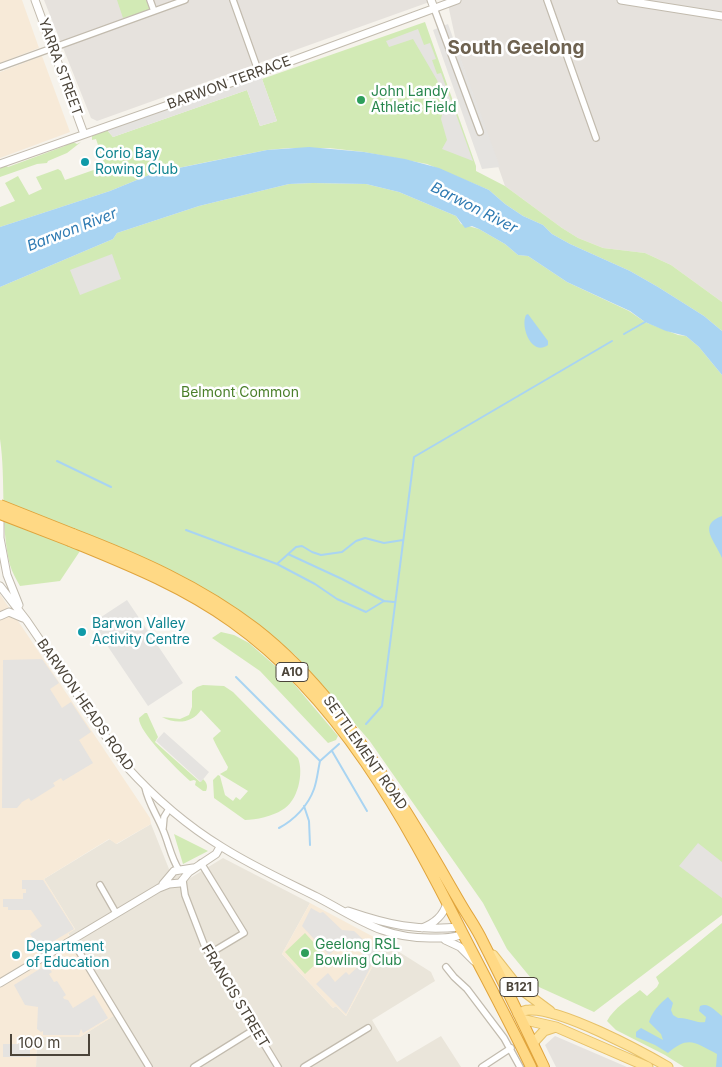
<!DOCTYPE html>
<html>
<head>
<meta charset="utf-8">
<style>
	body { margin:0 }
	#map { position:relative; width:722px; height:1067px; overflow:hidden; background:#f6f3ec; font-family:Inter,sans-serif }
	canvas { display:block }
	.scale { position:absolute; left:10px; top:1034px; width:80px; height:22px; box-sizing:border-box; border:2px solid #4b4439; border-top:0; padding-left:6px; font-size:15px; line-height:18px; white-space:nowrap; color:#4b4439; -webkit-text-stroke:4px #fff; paint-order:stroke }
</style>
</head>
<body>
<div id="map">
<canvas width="722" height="1067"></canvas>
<div class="scale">100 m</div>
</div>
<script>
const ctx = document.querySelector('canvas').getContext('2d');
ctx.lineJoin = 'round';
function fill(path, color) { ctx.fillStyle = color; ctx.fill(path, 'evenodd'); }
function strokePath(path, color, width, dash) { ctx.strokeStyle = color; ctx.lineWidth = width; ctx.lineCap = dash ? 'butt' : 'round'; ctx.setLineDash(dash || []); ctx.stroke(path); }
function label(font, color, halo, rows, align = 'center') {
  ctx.font = font + ' Inter,sans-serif'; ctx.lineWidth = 5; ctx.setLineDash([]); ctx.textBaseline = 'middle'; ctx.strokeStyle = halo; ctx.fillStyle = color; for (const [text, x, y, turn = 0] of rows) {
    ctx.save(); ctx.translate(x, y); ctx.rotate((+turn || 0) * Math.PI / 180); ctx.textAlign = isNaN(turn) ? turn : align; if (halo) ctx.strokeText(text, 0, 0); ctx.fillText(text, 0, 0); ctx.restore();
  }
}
fill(new Path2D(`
	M151,824L169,869L187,880L223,858L310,903L282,954L333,1008L336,1006L346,1016L385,943L431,972L435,981L372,1020L397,1062L441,1036L461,1067H36L37,1037H80L116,1014L68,933L75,929L44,879L110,839L117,844Z`), '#eae5da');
fill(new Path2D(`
	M0,0H22L39,48L0,63Z
	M42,56L70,132L0,158V72Z
	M0,594L150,818L151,824L116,844L109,839L44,879L75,929L68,934L117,1014L80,1037H37L36,1067H0Z
	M310,903L385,943L346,1016L336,1006L333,1008L282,954Z`), '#f7ead8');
fill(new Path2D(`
	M44,0H435L97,121L91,118Z
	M447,0H722V302L671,265L645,253L603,248L578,238L562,228L505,186L459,55Z
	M555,1036L627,1067H556L545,1045Z`), '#e6e2dd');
fill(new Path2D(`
	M117,0H149L151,6L150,10L123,18Z
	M425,22L476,166V171L505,186L562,228L578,238L603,248L645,253L671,265L722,302V331L704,316L658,287L630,271L570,244L552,234L543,225L523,216L505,204L489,190L427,164L364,152L329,148H289L267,150L212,161L154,173L110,191L0,227V207L15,201L5,183L18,176L29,195L42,189L36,177L58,169L61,171L65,180L105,166L96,139L92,140V136L107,130L113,137L247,90L260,126L277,121L262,79Z
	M73,142L77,144L81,142L67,153L48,161L47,163L37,164L0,177V167L5,165L8,167L65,146L66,144Z
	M313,183L366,184L399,192L456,216L461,224L479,229L505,244L518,255L528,256L567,282L629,311L645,322L678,335L686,336L699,347L722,375V915L594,1012L539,987L535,983L507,949L483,903L369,740L295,655L236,608L180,575L90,536L60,581L20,586C16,579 12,572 10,565C0,524 6,480 0,439V287L113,239L117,233L199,206L289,184Z
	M221,632L234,635L249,643L289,678L338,736L336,740L328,743L260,671L212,638Z
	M203,685L224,686L233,692L298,758C304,773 298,802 282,810C273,816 256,820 245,820L214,798L213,780L218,775L220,776L225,795L233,801L236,797L240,800L248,791L220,774L227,770L228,767C226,763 213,740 213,738L221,731L201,710C192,724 175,724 162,717L180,719L189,715L192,707V691L197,687Z
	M145,713H147L158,737L155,742L200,782L203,779C207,783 208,786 206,791H203L195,785L196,781L194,780L190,781C179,771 138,732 139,718Z
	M174,834L208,851L183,864Z
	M722,923V1067H684L665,1055L616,1030L607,1021C614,1008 629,999 640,990L647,996L657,987L659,983L656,977Z
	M305,933L325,955L305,974L285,952Z`), '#d2eab5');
fill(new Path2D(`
	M448,24L500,167L482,169L433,30Z
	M418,29L424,45L430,43L436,59L432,60L437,74L441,73L473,161L442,149L447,140L441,119L445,102L437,80L413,39L389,47L386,41Z
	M261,76L277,121L260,126L247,90L113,137L107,130Z
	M112,254L121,279L80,295L70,270Z
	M127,600L183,683L148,706L92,623Z
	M42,659L59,683L50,689L62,708L71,702L91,732L79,740L93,763L63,781L61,778L53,783L55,786L31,801L29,798L22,802L17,808H2L3,660Z
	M164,732L209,772L201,782L156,741Z
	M698,843L722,862V898L679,866Z
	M22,880H43L74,929L40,949L30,934L42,926L31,910H8V907H3V899H23V893H26V889H22Z
	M311,908L320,913L323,912L342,930L354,931L369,945L379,951L346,1014L316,984L328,973L335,982L346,972L349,975L362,963V952L359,949L357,951L346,939L329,955L302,926Z
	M46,965L52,972L49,974L54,982L57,981L66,995L63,997L64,999L68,1000L73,1008L94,995L108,1018L83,1033L81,1029L79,1035H43V1031L41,1032L37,1029L38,1007L25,1005L14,985Z
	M3,1044H30V1057H3Z`), '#e5e3e0');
fill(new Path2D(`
	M309,147L364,152L405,159L439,168L489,190L505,204L523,216L543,225L552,234L570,244L630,271L658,287L704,316L722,331V375L699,347L686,336L666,331L645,322L630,311L567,282L528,256L518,255L505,244L479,229L472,226L465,228L456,216L399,192L366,184L313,183L289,184L199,206L117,233L113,239L0,287V227L110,191L154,173L267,150Z
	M528,314L548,341V345C532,357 520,327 526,315Z
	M722,516V558C715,541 697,525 722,516Z
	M668,997L673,1003L671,1010L673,1015L678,1018C688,1017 698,1024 705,1022L706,1017L699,1011L700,1006C709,1002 715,1011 722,1016V1067H716L717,1054C695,1043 689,1035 668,1053L655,1045L636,1037V1032L641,1028L663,1040L661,1034L649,1022C652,1012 660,1003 668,997Z`), '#a9d4f2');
strokePath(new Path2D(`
	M624,334L645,322
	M57,461L111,487
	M186,530L277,564L315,584L337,599L366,612L384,601L394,602
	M288,554L342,579L384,601
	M277,564L296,547L302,546L312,552L321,555L342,552L356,541L365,538L384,543L403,540
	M236,677L320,761L339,744
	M366,724L382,706L414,457L612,341
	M332,751L367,811
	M304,806L309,821L310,845
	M279,828C294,820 308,806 314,789C317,781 318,770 320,761`), '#a9d4f2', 2);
const minor = new Path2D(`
	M150,0L154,11
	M233,0L259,73
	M547,0L596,138
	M434,8L480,132
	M0,67L185,0
	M145,787C148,803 157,815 163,830C169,844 171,858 179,870
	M163,828L164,817L169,809
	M201,863L244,933L209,954
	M183,881L185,895L205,947L278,1067
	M100,885L116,913
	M72,940L149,1067
	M446,967L454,977L467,989L504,1038L520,1067
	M194,1067L255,1029
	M304,1067L368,1028
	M482,1067L511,1048`);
const tertiary = new Path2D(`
	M35,0L84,134
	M431,0L434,8
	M621,0L722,16
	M0,164L259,73L457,0
	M0,538L7,575L19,605
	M0,543V511
	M0,586L27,621L126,766C154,797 186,825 222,847C252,866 285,881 317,897C359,919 383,939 433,938C444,938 454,938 463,934
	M0,616L9,612L23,618
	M163,884L174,871L193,868
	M348,911C389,925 416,931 460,927
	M422,928C435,923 443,916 447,903
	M445,940L460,947L474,961
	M0,983L159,888L169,884L180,883L189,872L216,854L220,847`);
const primary = new Path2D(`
	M493,955L519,988L550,1011
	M518,1014C521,1012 525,1010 529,1010C560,1008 639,1050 668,1067
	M521,1019L556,1027L648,1067
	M533,1043L544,1031L556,1027`);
const trunk = new Path2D(`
	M73,534C138,559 200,586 256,629C315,675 358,736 398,799C421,834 441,870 462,906C469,918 477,929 483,942C504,983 524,1025 544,1067
	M70,541C126,564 182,586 232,622C339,698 404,817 462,932C485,977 509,1021 531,1067`);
strokePath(minor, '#c2bbae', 8);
strokePath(tertiary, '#c2bbae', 9);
strokePath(primary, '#e6c16a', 11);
strokePath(trunk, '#e0a43c', 12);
strokePath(minor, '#fff', 5.5);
strokePath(tertiary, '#fff', 7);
strokePath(primary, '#ffe39c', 9);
strokePath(trunk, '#ffd985', 10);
const trunkBridge = new Path2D(`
	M0,505L73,534
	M0,514L70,541`);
strokePath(trunkBridge, '#e0a43c', 12, []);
strokePath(trunkBridge, '#ffd985', 10);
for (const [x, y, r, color] of [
	[361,100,5,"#2e9e5b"],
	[85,162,5,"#0f9aa8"],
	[82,632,5,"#0f9aa8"],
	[305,953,5,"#2e9e5b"],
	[16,955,5,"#0f9aa8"]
]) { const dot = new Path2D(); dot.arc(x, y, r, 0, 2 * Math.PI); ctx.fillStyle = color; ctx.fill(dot); strokePath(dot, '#fff', 2); }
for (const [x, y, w] of [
	[292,672,32],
	[519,987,38]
]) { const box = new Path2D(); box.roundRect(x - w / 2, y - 9.5, w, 19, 4); ctx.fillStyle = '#fff'; ctx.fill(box); strokePath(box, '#4b4439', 1); }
label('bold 12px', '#4b4439', null, [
	["A10",292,672],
	["B121",519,987]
]);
label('14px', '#4b4439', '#fff', [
	["YARRA STREET",60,67,70],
	["BARWON TERRACE",229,83,-20],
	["BARWON HEADS ROAD",85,705,55],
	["SETTLEMENT ROAD",365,753,55],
	["FRANCIS STREET",235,996,59]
]);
label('14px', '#27864d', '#fff', [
	["John Landy",371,92],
	["Athletic Field",371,108],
	["Geelong RSL",315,945],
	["Bowling Club",315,961]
], 'left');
label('14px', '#0d838f', '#fff', [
	["Corio Bay",95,154],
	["Rowing Club",95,170],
	["Barwon Valley",92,624],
	["Activity Centre",92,640],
	["Department",26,947],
	["of Education",26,963]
], 'left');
label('14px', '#4a7f2a', '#fff', [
	["Belmont Common",240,393]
]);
label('italic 15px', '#2e7ab2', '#fff', [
	["Barwon River",474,208,27],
	["Barwon River",72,230,-21]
]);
label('bold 19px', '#6e6250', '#fff', [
	["South Geelong",516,48]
]);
</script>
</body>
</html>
